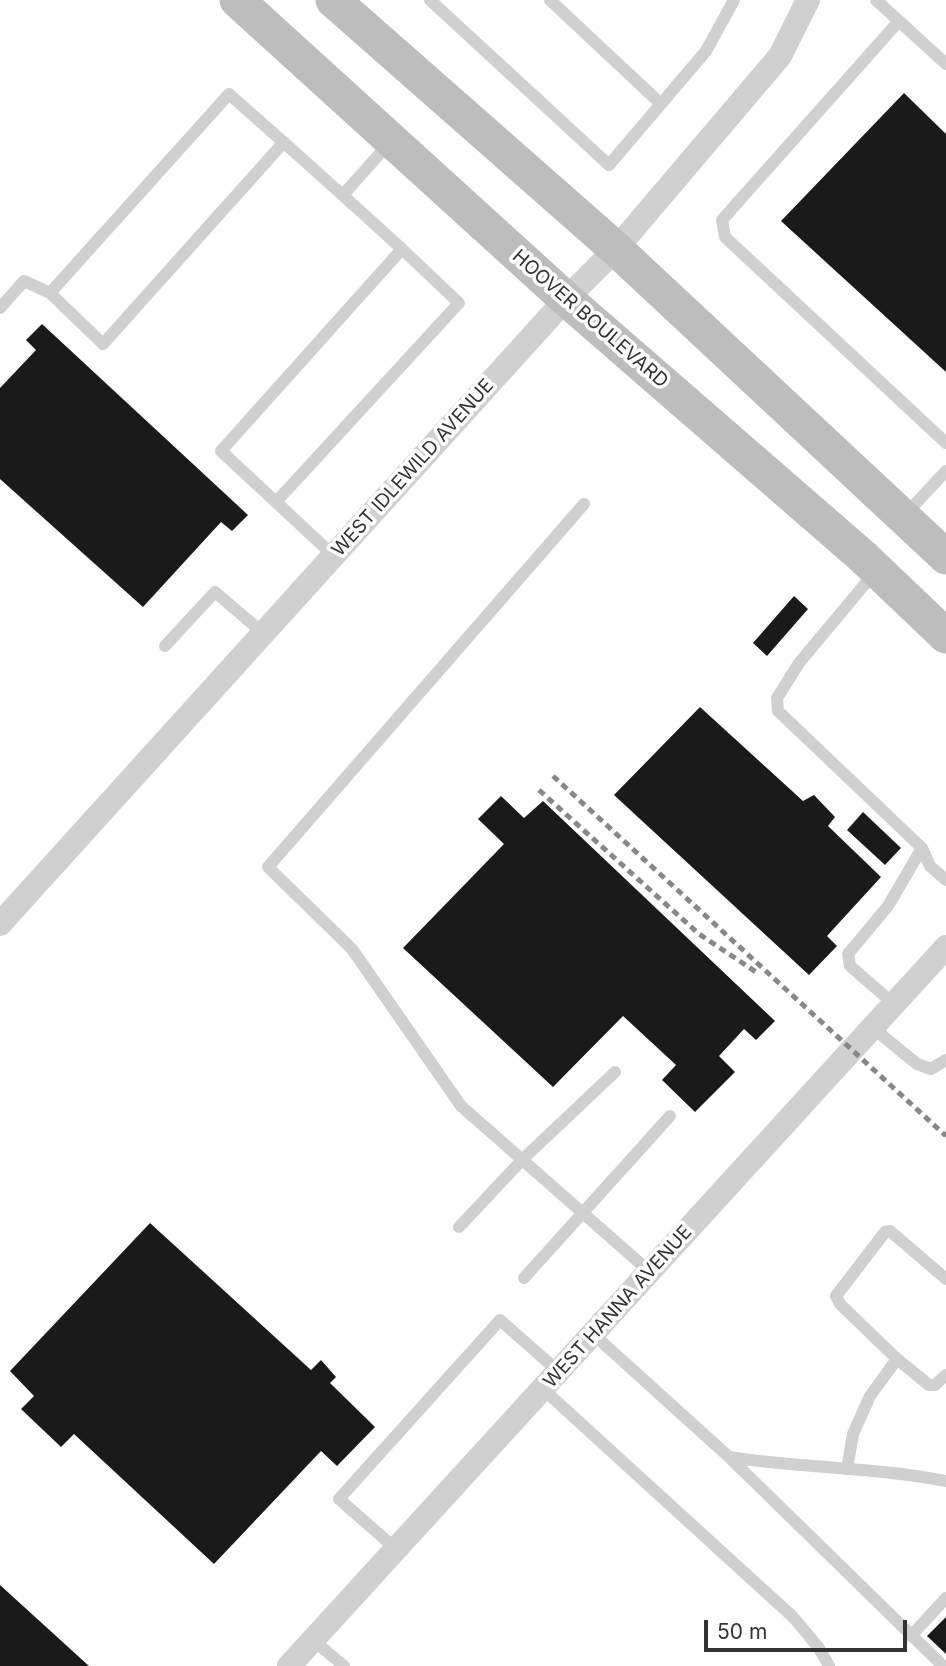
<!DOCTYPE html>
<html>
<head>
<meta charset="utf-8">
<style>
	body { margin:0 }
	#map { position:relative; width:946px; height:1666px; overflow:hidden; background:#fff; font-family:Inter,sans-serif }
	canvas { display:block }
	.scale { position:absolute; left:704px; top:1620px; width:203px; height:32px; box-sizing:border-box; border:4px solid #333; border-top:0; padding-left:9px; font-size:21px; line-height:24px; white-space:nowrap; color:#333; -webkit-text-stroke:5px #fff; paint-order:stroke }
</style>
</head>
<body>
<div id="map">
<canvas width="946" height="1666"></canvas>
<div class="scale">50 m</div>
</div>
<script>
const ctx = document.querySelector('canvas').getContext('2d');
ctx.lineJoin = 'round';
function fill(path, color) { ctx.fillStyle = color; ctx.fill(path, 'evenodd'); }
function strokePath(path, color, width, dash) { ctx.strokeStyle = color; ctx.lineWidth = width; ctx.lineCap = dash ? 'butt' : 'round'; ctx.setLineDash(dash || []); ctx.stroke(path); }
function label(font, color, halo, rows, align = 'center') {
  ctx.font = font + ' Inter,sans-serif'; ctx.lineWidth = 7; ctx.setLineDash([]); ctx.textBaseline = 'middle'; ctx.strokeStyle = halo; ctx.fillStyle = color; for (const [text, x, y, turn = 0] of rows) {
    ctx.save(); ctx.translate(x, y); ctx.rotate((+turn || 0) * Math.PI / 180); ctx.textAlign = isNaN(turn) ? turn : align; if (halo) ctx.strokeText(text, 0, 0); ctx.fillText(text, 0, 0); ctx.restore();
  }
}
fill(new Path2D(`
	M904,93L946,134V372L781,221Z
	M42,324L248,515L232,531L221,522L143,607L0,479V388L36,350L26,340Z
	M794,596L808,609L767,656L753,643Z
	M700,707L803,801L814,795L835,817L828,826L881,877L827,936L837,946L809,975L614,795Z
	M501,796L524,818L543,801L775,1021L756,1040L744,1029L719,1056L735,1072L695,1112L662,1080L676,1065L623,1016L553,1087L403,948L504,844L478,819Z
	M863,812L901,848L885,865L847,830Z
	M150,1223L311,1370L321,1360L336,1377L330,1383L375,1427L337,1466L321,1451L214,1564L74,1434L61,1447L21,1409L34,1396L10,1371Z
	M0,1585L89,1666H0Z
	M946,1617V1654L927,1636Z`), '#1a1a1a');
strokePath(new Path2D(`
	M430,0L609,165L706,51L734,0
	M550,0L661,104
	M876,0L899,21L722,220L725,237L946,443
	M899,21L946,64
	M284,142L103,344L50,293L229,94C287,145 345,197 402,249
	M343,195L391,141
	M0,308L24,281L50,293
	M276,502L459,303L402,249L221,451L334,556
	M584,504L268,867L352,949L461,1106L650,1272
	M904,516L946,471
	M875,572L799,663L777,698L778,711L922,848L930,866L946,880
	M165,646L215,592L263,633
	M894,1004L850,966L848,954L888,906L922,848
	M873,1028L917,1064L931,1069L946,1060
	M459,1227L522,1160L615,1072
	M524,1278L670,1116
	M946,1279L890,1231L885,1232L836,1296L840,1304L897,1359L929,1385H935L946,1375
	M593,1334L729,1457L943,1666
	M543,1389L793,1617L819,1648L829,1666
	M729,1457C801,1468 874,1467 946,1481
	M847,1469L853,1434L870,1396L897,1359
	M396,1549L339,1499L500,1320L559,1372
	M911,1636L946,1598
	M313,1640L344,1666`), '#d0d0d0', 12);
strokePath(new Path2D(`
	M0,924L566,299L616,249L780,56L808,0
	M289,1666L946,947`), '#d0d0d0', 24);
strokePath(new Path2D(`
	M237,0L566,299L862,556L946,636
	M333,0L616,249L946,557`), '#bdbdbd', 35);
strokePath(new Path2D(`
	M553,776L946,1136
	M539,790L699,934L756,972`), '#888', 5, [7, 5]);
label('19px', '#333', '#fff', [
	["HOOVER BOULEVARD",590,319,41],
	["WEST IDLEWILD AVENUE",413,468,-48],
	["WEST HANNA AVENUE",618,1307,-48]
]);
</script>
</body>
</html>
